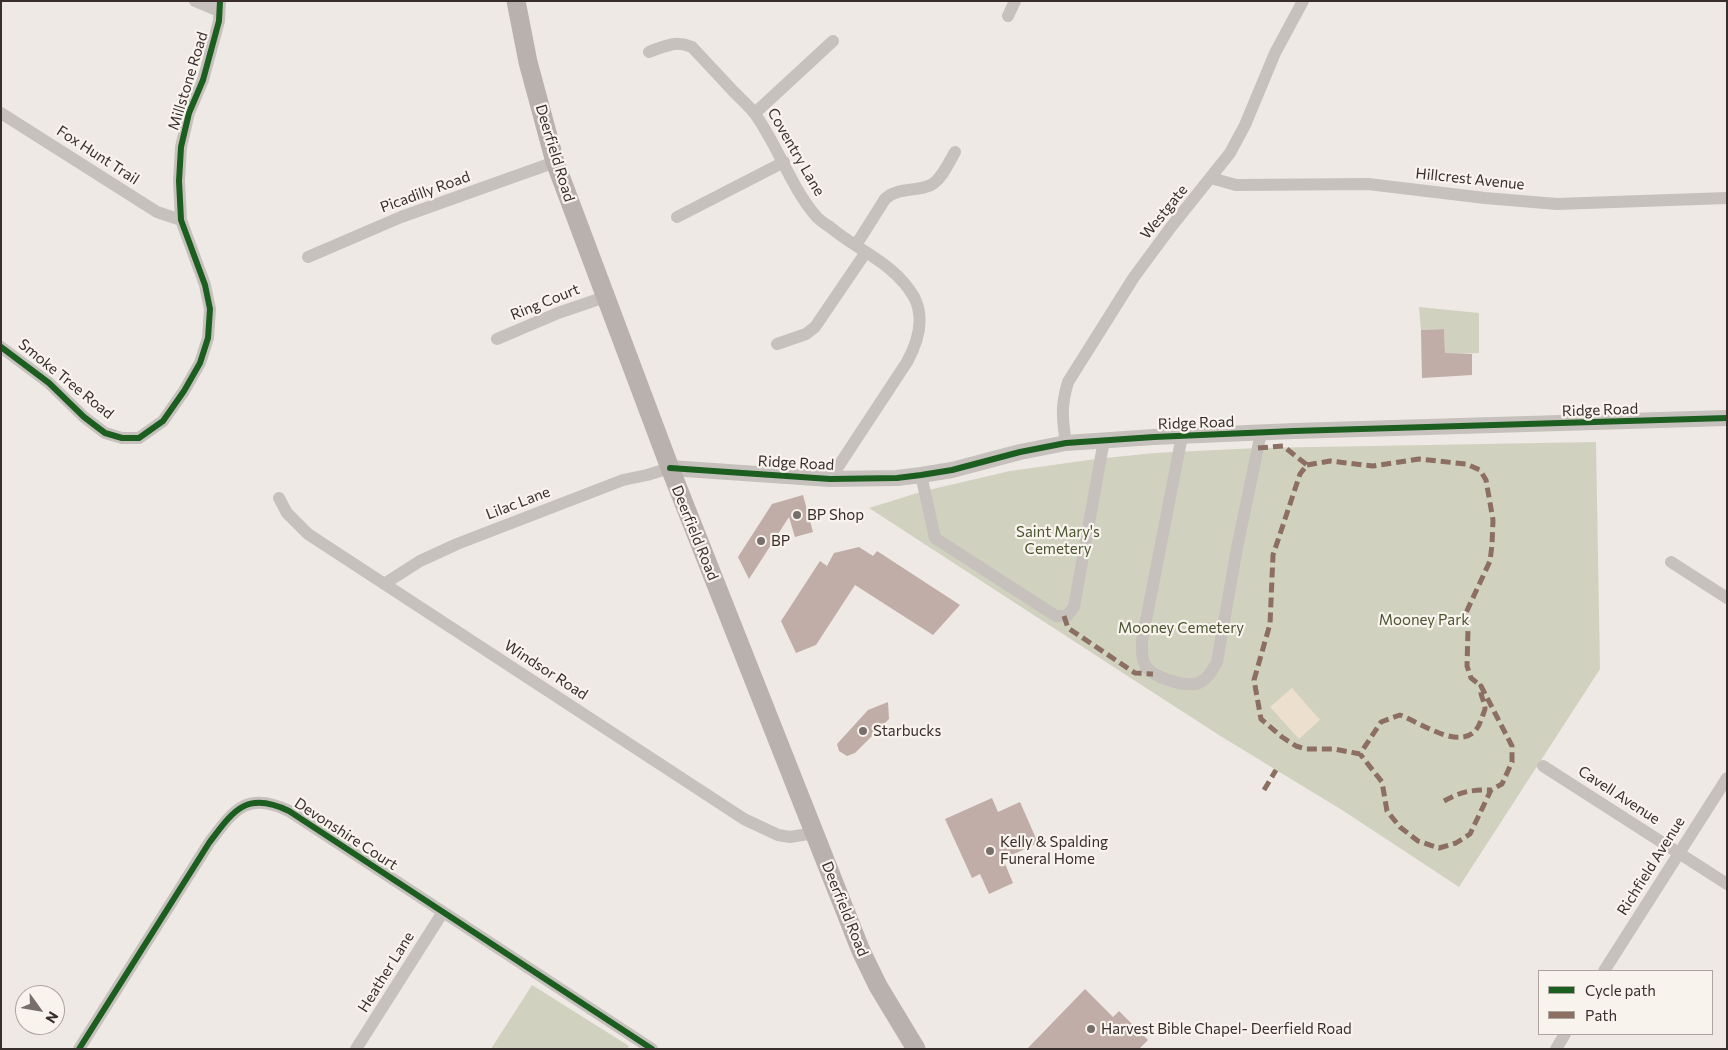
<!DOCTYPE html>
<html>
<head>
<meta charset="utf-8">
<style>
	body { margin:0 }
	#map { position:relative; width:1728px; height:1050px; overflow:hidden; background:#eee9e4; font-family:Commissioner,sans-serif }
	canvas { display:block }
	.frame { position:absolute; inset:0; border:2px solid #382e2b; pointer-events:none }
	.legend { position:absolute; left:1538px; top:970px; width:175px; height:65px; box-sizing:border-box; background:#f9f3ed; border:1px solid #aca49f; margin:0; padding:6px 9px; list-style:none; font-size:15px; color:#382e2b }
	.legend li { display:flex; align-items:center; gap:10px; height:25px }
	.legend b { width:25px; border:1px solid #aca49f }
	.north { position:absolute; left:15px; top:985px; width:50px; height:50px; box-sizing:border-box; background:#f9f3ed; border:1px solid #aca49f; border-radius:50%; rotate:122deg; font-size:14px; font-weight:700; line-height:20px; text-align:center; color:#382e2b }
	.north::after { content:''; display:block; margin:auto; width:18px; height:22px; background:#786f6c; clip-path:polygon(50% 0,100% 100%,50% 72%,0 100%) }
</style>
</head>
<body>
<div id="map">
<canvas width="1728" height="1050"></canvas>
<div class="frame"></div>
<ul class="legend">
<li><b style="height:6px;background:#1b5e20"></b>Cycle path</li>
<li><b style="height:6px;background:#8d6e63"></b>Path</li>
</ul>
<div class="north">N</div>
</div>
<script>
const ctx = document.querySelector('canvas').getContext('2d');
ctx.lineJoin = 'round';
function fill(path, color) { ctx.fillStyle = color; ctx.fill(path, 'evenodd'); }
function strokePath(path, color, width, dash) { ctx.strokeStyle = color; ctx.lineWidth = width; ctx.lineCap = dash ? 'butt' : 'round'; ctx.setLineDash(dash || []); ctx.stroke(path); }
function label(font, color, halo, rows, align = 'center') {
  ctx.font = font + ' Commissioner,sans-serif'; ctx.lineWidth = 4.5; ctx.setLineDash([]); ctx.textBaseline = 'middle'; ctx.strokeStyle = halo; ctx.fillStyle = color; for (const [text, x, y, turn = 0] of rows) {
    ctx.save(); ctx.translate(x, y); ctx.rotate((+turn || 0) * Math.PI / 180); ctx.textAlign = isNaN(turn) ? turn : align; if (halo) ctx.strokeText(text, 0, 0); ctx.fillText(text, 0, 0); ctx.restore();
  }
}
fill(new Path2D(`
	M1419,307L1479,313V353L1445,354L1444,329L1421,330Z
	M1596,442L1600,669L1459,887L1342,810L1222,737L1109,664L869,508L924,491L1010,471L1096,459L1154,453L1258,448Z
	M532,985L629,1046L627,1049H491Z`), '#d0d2bf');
fill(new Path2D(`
	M1292,688L1320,720L1299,739L1270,707Z`), '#ecdfcd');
fill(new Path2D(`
	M1444,329L1445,353L1472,354V375L1422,378L1421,330Z
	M803,495L813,532L795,537L789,517L749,579L738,557L772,504Z
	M859,547L873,556L877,551L960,605L933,635L855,585L816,645L796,653L781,621L820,561L827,566L834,553Z
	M888,702L889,719L855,753L847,756L839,751L837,744L868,710Z
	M992,798L998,812L1020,802L1038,843L1003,859L1013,883L989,894L980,874L972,878L945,819Z
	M1085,989L1113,1017L1119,1011L1148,1040L1139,1049H1027Z`), '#c0ada7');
strokePath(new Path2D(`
	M195,1L219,11
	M1008,16L1015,1
	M649,52C665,46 676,40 692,47C706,62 720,77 734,92C741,99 749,106 755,114C778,146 790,185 815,215C819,220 825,224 830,227C858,251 895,263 914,297C925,318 918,342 907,362L830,479
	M1,113L157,212L181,220
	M755,113L833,41
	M1211,178L1236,185L1368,184L1485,198L1557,204L1727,198
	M677,217L784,162
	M856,245L885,199C898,187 916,192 931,185C942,179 949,162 955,152
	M308,257L401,217L555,162
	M497,339L558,313L605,297
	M777,344L806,334L815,327L866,252
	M1,347L49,383L84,417L105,433L122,438H139L163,421L184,391L200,363L208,338L210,309L205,285L181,220L179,181L181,147L189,113L203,80L219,21L220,1
	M1182,436L1142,641C1142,649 1141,658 1145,665C1151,677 1182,686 1195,684C1206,682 1212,671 1217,662L1237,548L1261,433
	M1066,443C1062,419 1061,405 1068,382L1134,277L1171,227L1230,153L1245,125L1275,53L1303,1
	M921,475L935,538L1056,616H1067L1074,607L1104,440
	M279,498L287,513L308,534L744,819L778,835L790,837L814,833
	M1671,562L1727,598
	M384,584L420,561L457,544L623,480L647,475L670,468
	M1543,766L1727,884
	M1604,971L1727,778
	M79,1049L209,843C233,811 246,790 289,811L652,1049
	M356,1049L443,912
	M1556,1049L1565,1034`), '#c7c1bd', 12);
strokePath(new Path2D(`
	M670,468L830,479L897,478L921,475L952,470L1020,452L1066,443L1154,437L1294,431L1727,418`), '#c7c1bd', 16);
strokePath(new Path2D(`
	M516,1L528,62L555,162L670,468L861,951L878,986L916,1049`), '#b8b1ad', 19);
strokePath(new Path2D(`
	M1258,448L1283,446L1307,465L1300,474L1273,555L1270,624L1254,680L1261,719L1282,737L1296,746L1306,749H1334L1360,754L1381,722L1400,715C1422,723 1469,758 1481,720C1482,717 1484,713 1485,709C1485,701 1479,695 1481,686L1512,746V762L1502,784L1491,790L1470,834L1456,843L1439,848L1418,841L1400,827L1387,811L1382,782L1360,754
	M1307,465L1330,461L1373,466L1419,459L1466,464L1480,470L1486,480L1493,520L1492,545L1490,561L1465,615L1468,629L1467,666L1471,678L1481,686
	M1064,616L1068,628L1135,673L1153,674
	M1264,790L1276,770
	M1444,801C1462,791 1471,790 1491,790`), '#8d6e63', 5, [10, 5]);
strokePath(new Path2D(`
	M1,347L49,383L84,417L105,433L122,438H139L163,421L184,391L200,363L208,338L210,309L205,285L181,220L179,181L181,147L189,113L203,80L219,21L220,1
	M670,468L830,479L897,478L921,475L952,470L1020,452L1066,443L1154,437L1294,431L1727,418
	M79,1049L209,843C233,811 246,790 289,811L652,1049`), '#1b5e20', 6);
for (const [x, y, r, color] of [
	[797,515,5,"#786f6c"],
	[761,541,5,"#786f6c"],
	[863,731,5,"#786f6c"],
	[990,851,5,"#786f6c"],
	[1091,1029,5,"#786f6c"]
]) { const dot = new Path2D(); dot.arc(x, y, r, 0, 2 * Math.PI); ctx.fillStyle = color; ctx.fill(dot); strokePath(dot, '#f9f3ed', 2); }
label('15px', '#382e2b', '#f9f3ed', [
	["Millstone Road",188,81,-73],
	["Coventry Lane",796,152,60],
	["Deerfield Road",555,153,73],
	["Fox Hunt Trail",98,155,33],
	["Hillcrest Avenue",1470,179,6],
	["Picadilly Road",425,192,-20],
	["Westgate",1164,212,-51],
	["Ring Court",545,302,-22],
	["Smoke Tree Road",66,379,39],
	["Ridge Road",1600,410,-2],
	["Ridge Road",1196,423,-2],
	["Ridge Road",796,463,3],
	["Lilac Lane",518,503,-21],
	["Deerfield Road",695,533,68],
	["Windsor Road",546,670,33],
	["Cavell Avenue",1619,795,33],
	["Devonshire Court",346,834,33],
	["Richfield Avenue",1651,866,-58],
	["Deerfield Road",845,909,68],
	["Heather Lane",386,972,-58]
]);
label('15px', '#382e2b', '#f9f3ed', [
	["BP Shop",807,515],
	["BP",771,541],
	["Starbucks",873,731],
	["Kelly & Spalding",1000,842],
	["Funeral Home",1000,859],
	["Harvest Bible Chapel- Deerfield Road",1101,1029]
], 'left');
label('15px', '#4a5530', '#f9f3ed', [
	["Saint Mary's",1058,532],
	["Cemetery",1058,549],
	["Mooney Park",1424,620],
	["Mooney Cemetery",1181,628]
]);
</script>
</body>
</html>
